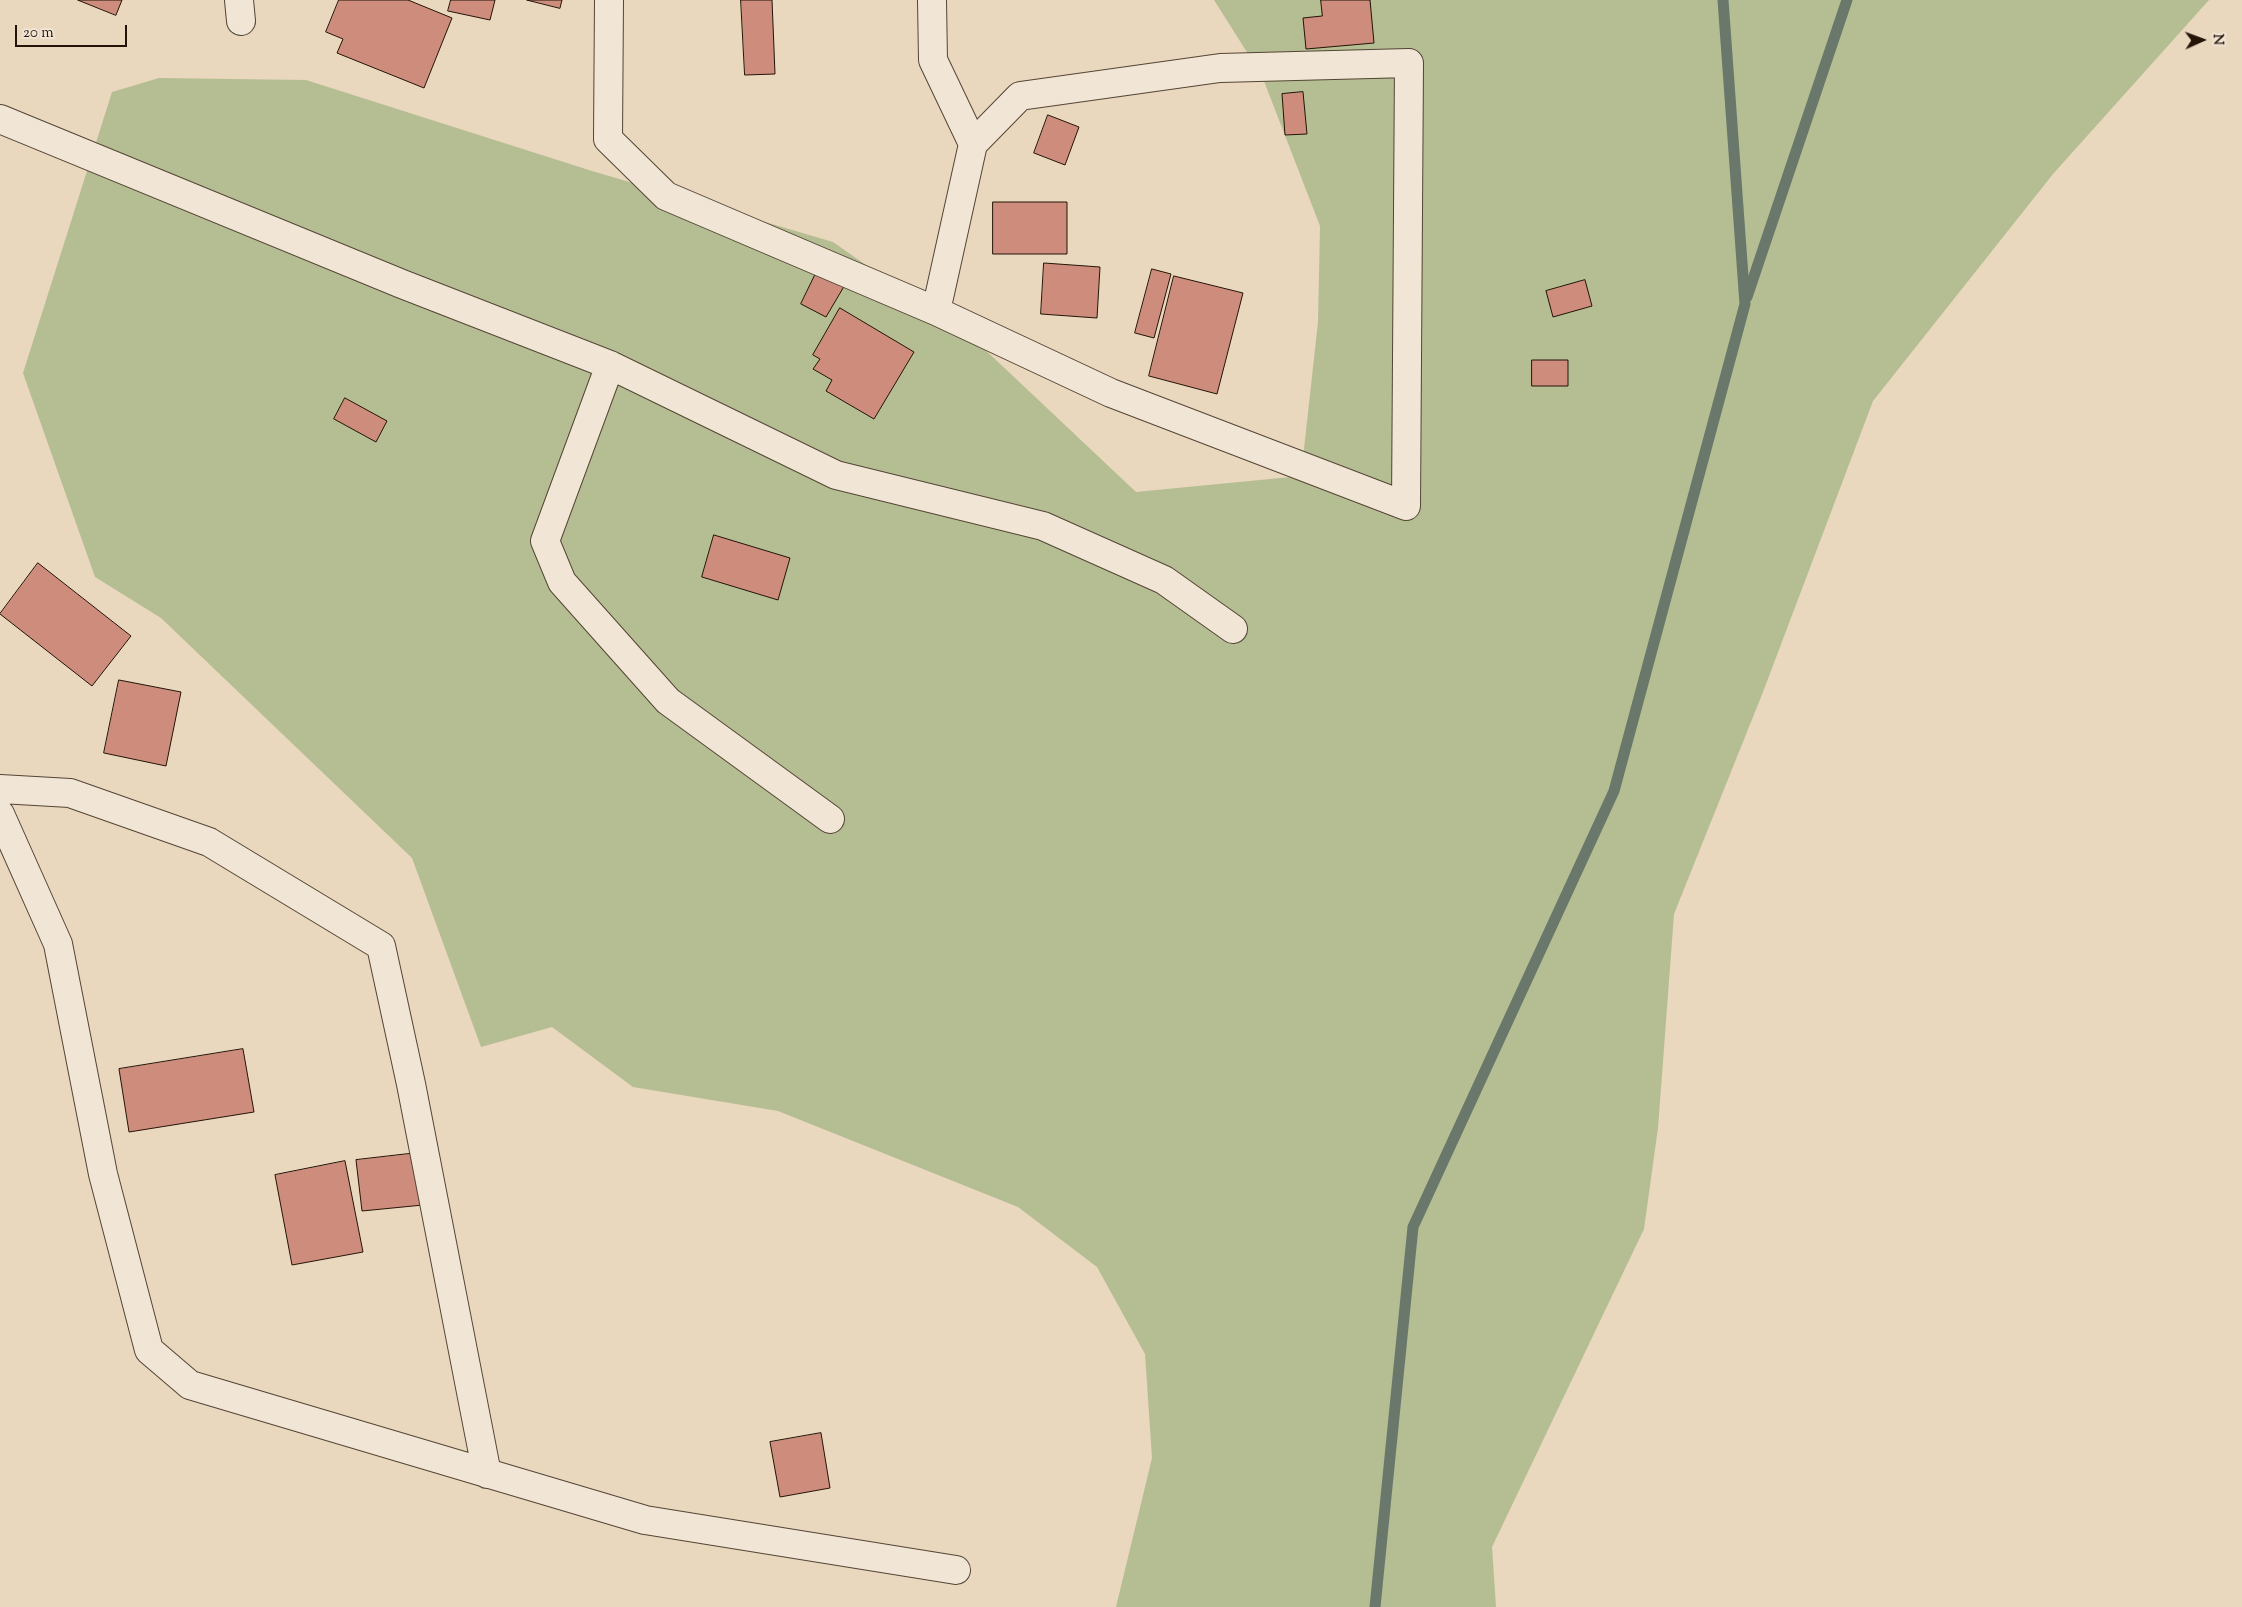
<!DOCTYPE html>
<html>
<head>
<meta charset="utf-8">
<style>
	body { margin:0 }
	#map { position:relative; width:2242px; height:1607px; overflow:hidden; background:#e9d7be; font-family:"Sorts Mill Goudy",serif }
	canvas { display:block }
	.north { position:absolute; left:2177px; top:15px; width:50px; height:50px; -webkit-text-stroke:4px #f1e5d5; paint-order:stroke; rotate:88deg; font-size:14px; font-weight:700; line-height:20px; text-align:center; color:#231407 }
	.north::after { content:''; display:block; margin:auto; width:18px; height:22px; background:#231407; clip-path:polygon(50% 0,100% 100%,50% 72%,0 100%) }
	.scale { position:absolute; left:15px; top:25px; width:112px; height:22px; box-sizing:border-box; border:2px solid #231407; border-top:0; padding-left:6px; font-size:15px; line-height:18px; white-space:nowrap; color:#231407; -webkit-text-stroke:4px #f1e5d5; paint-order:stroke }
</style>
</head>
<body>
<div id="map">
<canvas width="2242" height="1607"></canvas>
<div class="north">N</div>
<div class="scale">20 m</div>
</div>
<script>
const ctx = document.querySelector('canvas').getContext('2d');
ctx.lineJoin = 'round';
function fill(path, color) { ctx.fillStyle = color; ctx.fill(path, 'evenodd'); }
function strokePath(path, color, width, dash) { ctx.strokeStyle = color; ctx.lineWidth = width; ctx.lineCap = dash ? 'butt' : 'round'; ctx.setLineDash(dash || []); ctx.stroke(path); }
fill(new Path2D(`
	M1214,0H2209L2053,174L1873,401L1763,692L1674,914L1658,1128L1644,1229L1492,1547L1496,1607H1116L1152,1458L1145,1354L1097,1267L1018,1207L778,1111L633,1087L552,1027L481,1047L412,858L161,618L95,577L23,373L112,92L159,78L306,80L592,171L833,242L979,344L1136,492L1301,476L1318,322L1320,226L1262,76Z`), '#b5be93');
strokePath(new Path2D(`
	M1747,297L1847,0
	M1375,1607L1413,1227L1614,791L1745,304L1723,0`), '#69786b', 11);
const building = new Path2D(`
	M78,0H122L116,15Z
	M339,0H408L452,18L424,88L337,53L343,39L326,32Z
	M451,0H495L490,20L448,11Z
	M527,0H562L560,8Z
	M741,0H772L775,74L745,75Z
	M1321,0H1370L1374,43L1306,49L1303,18L1322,16Z
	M1303,92L1307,134L1285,135L1282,94Z
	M1048,115L1079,127L1065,165L1034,153Z
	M993,202H1067V254H993Z
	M1044,263L1100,267L1097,318L1041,314Z
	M820,265L846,283L826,317L801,304Z
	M1152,269L1171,274L1154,338L1135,333Z
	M1174,276L1243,293L1217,394L1149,376Z
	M1585,280L1592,306L1553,317L1546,291Z
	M840,308L914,352L874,419L826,391L832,380L813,369L820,359L813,355Z
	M1532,360H1568V386H1532Z
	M345,398L387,421L376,442L334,419Z
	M714,535L790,558L778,600L702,577Z
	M38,563L131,636L92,686L0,614Z
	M119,680L181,692L166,766L104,753Z
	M243,1049L254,1112L129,1132L119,1069Z
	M417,1153L423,1205L362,1211L356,1160Z
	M345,1161L363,1252L292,1265L275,1175Z
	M821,1433L830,1488L780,1497L770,1442Z`);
fill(building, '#ce8c7c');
strokePath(building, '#231407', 1);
const minor = new Path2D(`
	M239,0L241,21
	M609,0L608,139L666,196L936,311L1111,393L1406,506L1409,63L1220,68L1020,96L973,144L936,311
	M932,0L933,60L973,144
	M0,119L402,284L610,365L836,475L1043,526L1164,580L1233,629
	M610,365L545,541L562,582L668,701L830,819
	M0,789L70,793L209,842L381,946L411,1084L487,1474
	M0,814L58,944L103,1174L149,1350L190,1385L645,1520L956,1570`);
strokePath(minor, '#544535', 30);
strokePath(minor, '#f1e5d5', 28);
</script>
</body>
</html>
